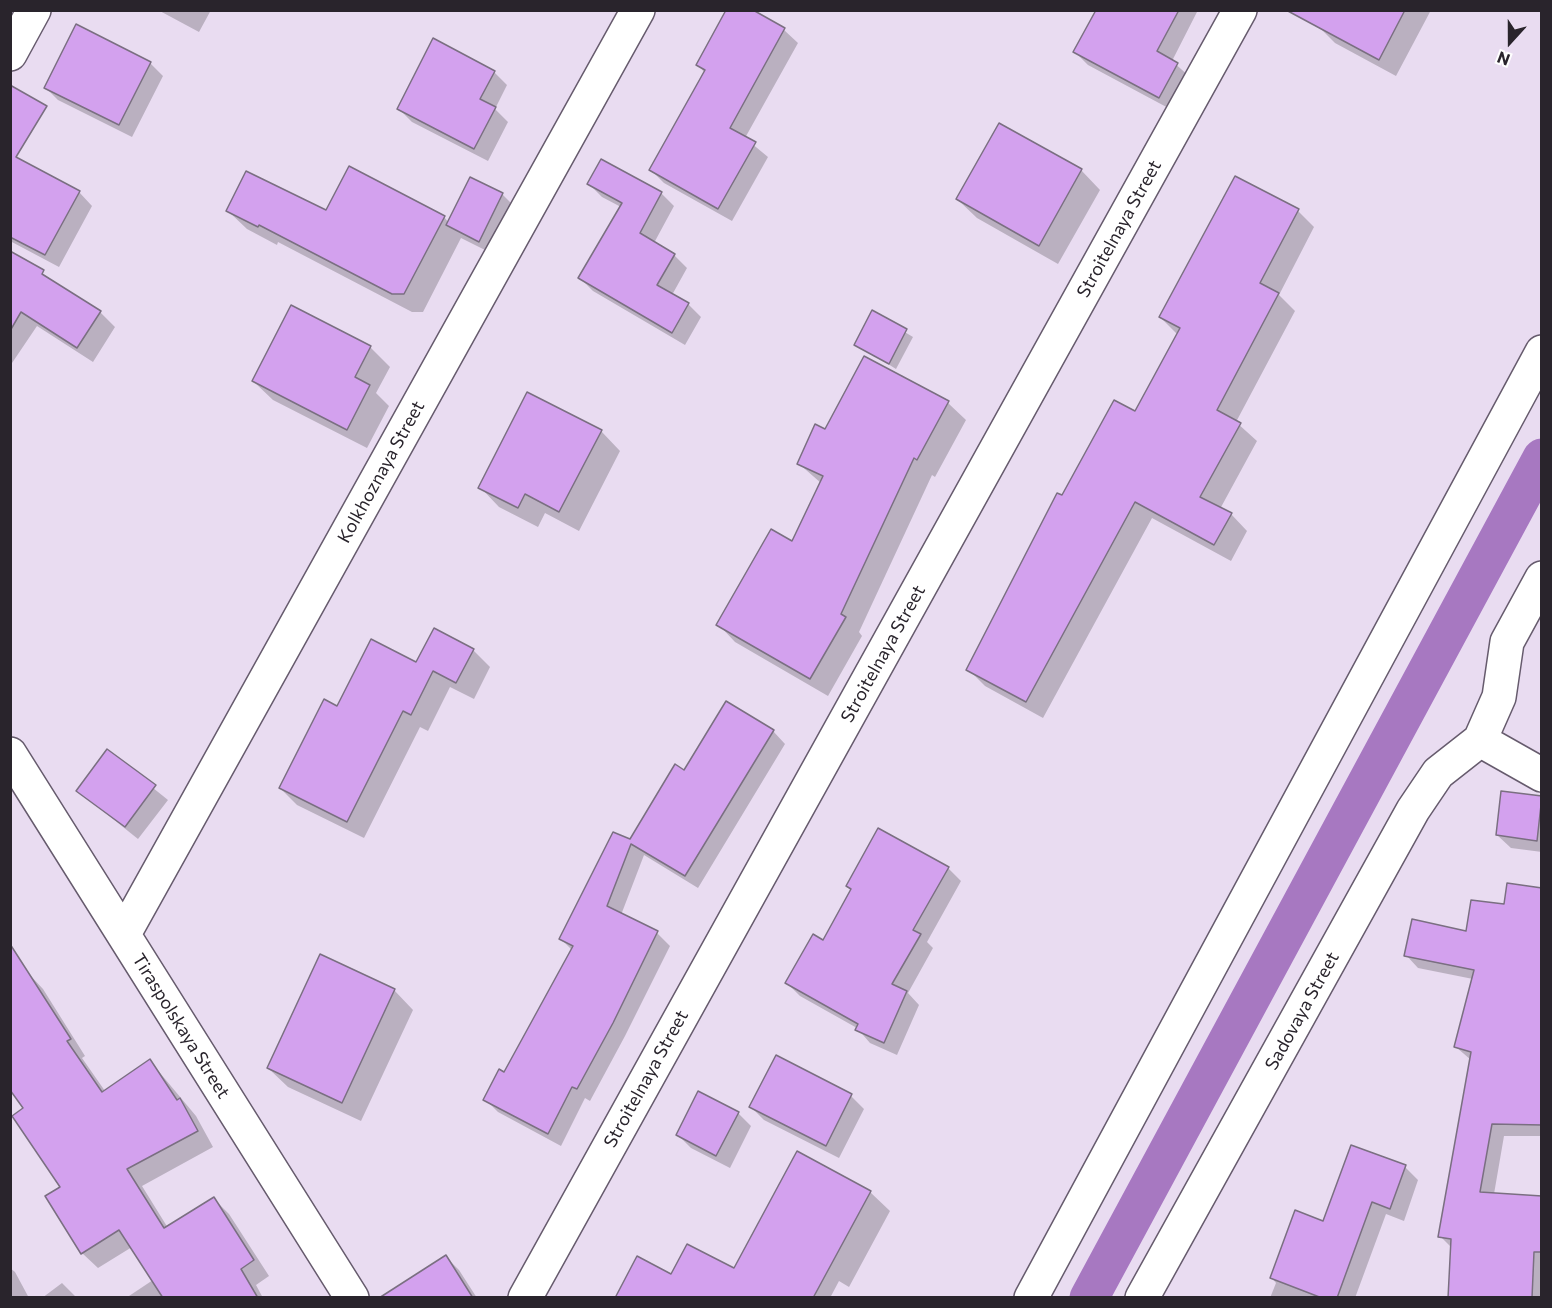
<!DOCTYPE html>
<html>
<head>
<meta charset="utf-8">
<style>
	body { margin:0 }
	#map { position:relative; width:1552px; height:1308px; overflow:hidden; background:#e9dcf1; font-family:Commissioner,sans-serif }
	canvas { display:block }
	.frame { position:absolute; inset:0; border:12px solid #29242c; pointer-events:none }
	.north { position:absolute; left:1480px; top:12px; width:60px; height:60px; -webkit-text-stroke:4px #fff; paint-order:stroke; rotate:201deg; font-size:16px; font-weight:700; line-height:24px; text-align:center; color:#29242c }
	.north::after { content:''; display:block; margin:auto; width:21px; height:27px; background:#29242c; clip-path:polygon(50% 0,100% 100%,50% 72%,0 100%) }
</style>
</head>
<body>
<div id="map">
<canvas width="1552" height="1308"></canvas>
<div class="frame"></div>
<div class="north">N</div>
</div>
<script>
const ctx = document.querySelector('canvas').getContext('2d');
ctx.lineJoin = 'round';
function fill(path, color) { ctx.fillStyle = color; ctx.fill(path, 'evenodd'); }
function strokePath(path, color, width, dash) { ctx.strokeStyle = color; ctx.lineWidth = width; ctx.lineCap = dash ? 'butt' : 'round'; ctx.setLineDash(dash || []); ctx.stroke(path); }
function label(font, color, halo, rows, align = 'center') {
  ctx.font = font + ' Commissioner,sans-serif'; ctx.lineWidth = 6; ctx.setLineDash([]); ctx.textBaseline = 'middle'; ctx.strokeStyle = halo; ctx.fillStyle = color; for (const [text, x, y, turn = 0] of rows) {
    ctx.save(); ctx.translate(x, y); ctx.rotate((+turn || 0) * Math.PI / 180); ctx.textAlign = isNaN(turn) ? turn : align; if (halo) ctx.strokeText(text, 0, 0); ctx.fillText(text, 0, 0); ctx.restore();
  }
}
fill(new Path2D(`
	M158,10H211L199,32Z
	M750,10L784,30L798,43L745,138L768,157L732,221L664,183L651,170L705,73L697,64Z
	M1110,10H1198L1172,61L1190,77L1172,110L1088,65L1075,52Z
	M1326,10H1431L1396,76L1335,43L1318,26Z
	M150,63L163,76L132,137L58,100L45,87Z
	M494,72L507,85L495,109L508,122L488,161L412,122L399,109Z
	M10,155L79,192L92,206L59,267L10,241Z
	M1081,170L1100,190L1058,264L977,218L957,199Z
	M470,179L502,194L516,208L493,254L461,238L423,312H412L278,242L277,245L247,229L228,211L444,217L449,223Z
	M589,184L661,193L674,206L654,243L674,255L687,268L672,295L688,304L701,317L685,345L593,291L580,278L621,207L602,197Z
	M1298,211L1314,227L1279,295L1295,311L1236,422L1257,441L1220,509L1231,514L1247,531L1231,561L1152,518L1043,718L985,686L968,669L1063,497L1135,413L1178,335L1160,317Z
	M19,258L100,312L115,327L93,362L37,326L10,366V274Z
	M873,313L913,337L896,369L856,344Z
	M370,347L390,367L376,393L389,406L367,448L273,400L253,381Z
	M948,403L966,420L935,477L932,475L859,632L862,636L828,696L735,642L718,624L793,543L821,483L798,463L826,431Z
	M601,431L620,451L579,531L545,513L538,527L499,507L480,487Z
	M473,650L490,667L474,699L450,687L428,731L420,727L364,838L297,805L280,788L338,708L417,664Z
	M773,731L785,744L698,888L644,855L621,915L657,933L670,946L625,1036L590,1101L585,1098L561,1146L498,1112L485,1099L505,1074L572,950L561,939L630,841L685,772Z
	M107,751L168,800L138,839L78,791Z
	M1542,797V852L1511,848L1497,835Z
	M948,868L961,881L927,942L933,948L908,993L919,1005L897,1055L870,1043L857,1028L800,996L787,983L824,942Z
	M1542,889V1136H1504L1494,1194L1542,1198V1298H1449L1452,1248L1440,1236L1471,1060L1456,1047L1473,979L1418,968L1406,955L1468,933L1505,906Z
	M28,973L43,989L85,1056L82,1058L105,1091L150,1061L196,1116L213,1147L142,1186L168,1228L214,1199L229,1214L269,1276L256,1285L263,1298H126L153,1280L132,1247L98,1268L82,1253L62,1187L25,1109Z
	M394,990L413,1010L361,1121L288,1087L268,1068Z
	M851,1096L864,1109L839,1158L764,1120L751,1107Z
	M738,1113L751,1126L730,1168L691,1148L678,1135Z
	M1405,1167L1418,1180L1404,1221L1386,1214L1355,1298H1270L1276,1283L1272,1278L1324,1223Z
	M870,1192L890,1211L849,1287L839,1281L830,1298H617L672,1276L734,1270Z
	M446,1257L459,1270L477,1298H409Z
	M10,1268L15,1272L29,1298H10Z
	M62,1283L77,1298H42Z`), '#0003');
strokePath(new Path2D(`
	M1089,1298L1542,458`), '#a778c1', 39);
const building = new Path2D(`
	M726,10H753L785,28L730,128L756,142L718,209L649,170L705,70L696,65Z
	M1096,10H1179L1157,51L1178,63L1159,98L1073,52Z
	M1286,10H1405L1379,60Z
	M76,24L151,62L119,125L44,88Z
	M433,38L495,71L480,99L496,107L474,149L397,109Z
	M10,85L47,106L16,157L80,191L45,255L10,237Z
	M999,123L1082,169L1039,246L956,199Z
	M601,159L662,192L640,233L675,254L657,285L689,303L672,333L578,278L622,203L587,184Z
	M349,166L445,216L404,294H392L259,225L258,227L226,211L246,171L326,210Z
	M1235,176L1299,209L1260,283L1279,293L1217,410L1241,423L1200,497L1232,513L1214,545L1135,502L1026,702L966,670L1057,493L1062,495L1114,400L1135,411L1154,376L1180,328L1159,317Z
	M470,177L503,193L479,242L446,225Z
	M10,251L44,270L42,274L101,311L77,348L21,312L10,331Z
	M291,305L371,346L355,377L370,385L347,430L252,381Z
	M872,310L907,329L889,364L854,345Z
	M864,356L949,401L917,460L914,458L841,614L846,617L810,679L716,625L771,529L792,541L823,476L797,464L815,424L825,429Z
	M527,392L602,430L559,512L525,494L518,508L478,488Z
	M434,628L474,649L456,683L433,671L411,715L403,711L347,822L279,788L324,699L337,706L371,639L416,662Z
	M726,701L774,730L685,876L631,844L607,906L658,931L613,1023L577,1089L572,1087L548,1134L483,1100L499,1069L504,1072L573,946L559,939L613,832L630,839L675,764L684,770Z
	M107,749L156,785L125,827L76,791Z
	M1501,791L1542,796L1537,841L1496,835Z
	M878,828L949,867L913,930L921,934L892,984L907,991L884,1043L855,1030L858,1024L785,983L813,934L823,940L851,889L846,886Z
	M1507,883L1542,888V1125L1492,1124L1480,1192L1542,1196V1252H1534L1532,1298H1448L1451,1239L1438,1237L1471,1052L1454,1047L1474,970L1404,956L1412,919L1466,931L1471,900L1504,904Z
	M10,944L71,1039L67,1041L102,1092L150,1059L177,1100L180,1098L198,1131L127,1169L164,1228L214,1197L254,1260L241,1269L258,1298H163L119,1230L81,1254L45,1196L60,1187L12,1116L23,1108L10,1090Z
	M320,954L395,989L342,1103L267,1068Z
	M776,1055L852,1094L826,1146L749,1107Z
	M698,1091L739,1112L716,1156L676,1135Z
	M1351,1145L1406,1165L1390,1209L1372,1202L1337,1298H1322L1270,1278L1295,1210L1323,1221Z
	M797,1151L871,1191L813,1298H615L637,1256L671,1274L687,1244L734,1268Z
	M446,1255L473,1298H379Z`);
fill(building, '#d3a1ee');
strokePath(building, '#7a6f81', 1.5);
const minor = new Path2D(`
	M10,54L34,10
	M1480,740L1542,775
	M10,754L352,1298
	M124,934L638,10
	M525,1298L1240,10
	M1031,1298L1542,352
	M1142,1298L1413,810L1438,773L1480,740L1499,697L1507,642L1542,578`);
strokePath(minor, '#665b6d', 36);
strokePath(minor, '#fff', 33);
label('18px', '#29242c', '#fff', [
	["Stroitelnaya Street",1119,229,-61],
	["Kolkhoznaya Street",381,472,-61],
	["Stroitelnaya Street",883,654,-61],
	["Sadovaya Street",1302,1011,-61],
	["Tiraspolskaya Street",181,1026,58],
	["Stroitelnaya Street",646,1079,-61]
]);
</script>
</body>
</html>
